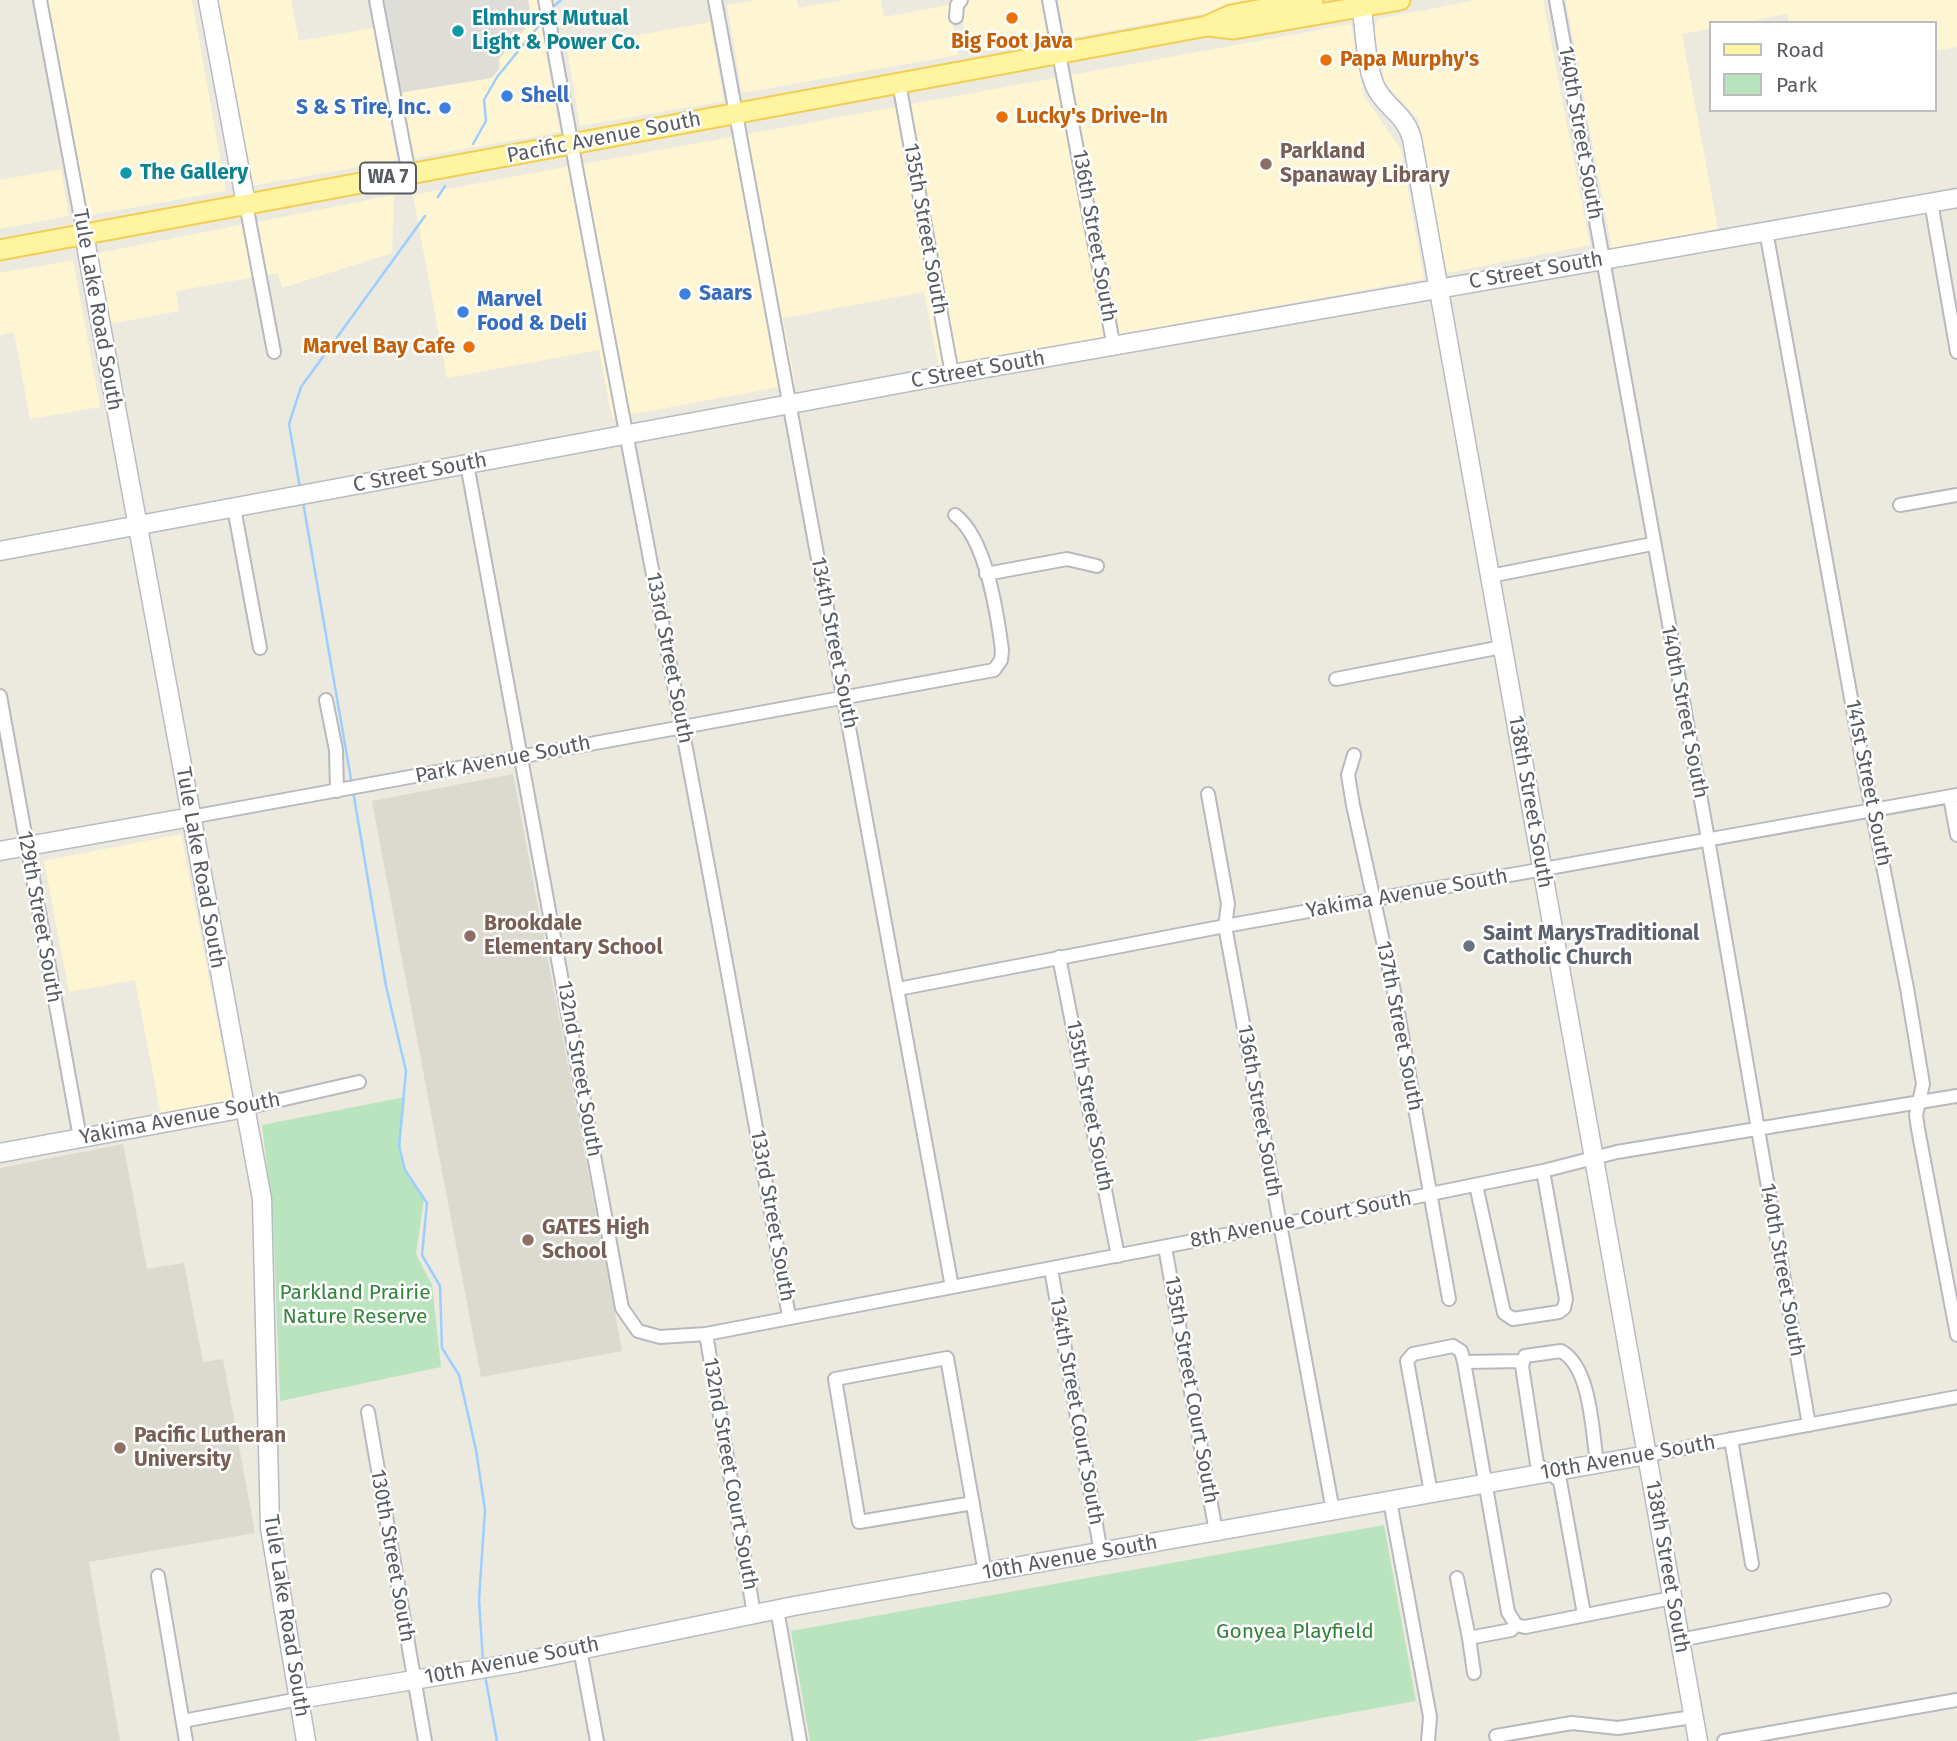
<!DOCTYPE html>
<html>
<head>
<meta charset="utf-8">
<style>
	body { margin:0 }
	#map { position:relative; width:1957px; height:1741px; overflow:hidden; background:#eceadf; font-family:"Fira Sans",sans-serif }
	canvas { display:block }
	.legend { position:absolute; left:1709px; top:21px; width:228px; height:91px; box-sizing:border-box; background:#fff; border:2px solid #bcbdc0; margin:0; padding:9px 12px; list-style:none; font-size:21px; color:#585b61 }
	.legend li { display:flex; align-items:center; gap:14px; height:35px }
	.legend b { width:35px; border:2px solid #bcbdc0 }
</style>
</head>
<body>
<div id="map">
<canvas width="1957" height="1741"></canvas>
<ul class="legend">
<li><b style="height:9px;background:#fff5a1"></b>Road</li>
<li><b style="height:19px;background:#bae4bd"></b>Park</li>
</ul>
</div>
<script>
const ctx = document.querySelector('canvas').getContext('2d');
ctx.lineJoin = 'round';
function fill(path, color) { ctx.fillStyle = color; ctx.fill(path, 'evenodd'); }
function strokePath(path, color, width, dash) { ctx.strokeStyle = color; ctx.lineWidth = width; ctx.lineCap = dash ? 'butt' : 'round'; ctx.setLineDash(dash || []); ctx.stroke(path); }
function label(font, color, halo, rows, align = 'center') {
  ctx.font = font + ' "Fira Sans",sans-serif'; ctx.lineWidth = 5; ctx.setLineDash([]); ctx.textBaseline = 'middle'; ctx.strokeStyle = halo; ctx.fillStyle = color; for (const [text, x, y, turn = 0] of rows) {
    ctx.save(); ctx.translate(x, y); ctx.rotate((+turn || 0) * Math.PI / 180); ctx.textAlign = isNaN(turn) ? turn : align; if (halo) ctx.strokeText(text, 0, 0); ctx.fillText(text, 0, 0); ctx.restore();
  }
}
fill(new Path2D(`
	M47,0H192L226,191L86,216Z
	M218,0H291L299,41L374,28L397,160L251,186Z
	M385,0H537L560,132L414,158L399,93Z
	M756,0H797L799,8L845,0H881L884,17L949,5L958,55L742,93L727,5Z
	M968,0H1041L1048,40L969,54L961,10Z
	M1058,0H1278L1065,39Z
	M1476,0H1543L1590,245L1446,273L1418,119L1385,83L1374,30L1378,19Z
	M1566,0H1957V47L1934,51V23H1789L1787,14L1741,23H1710V28L1682,34L1718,229L1612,249Z
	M710,22L724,101L580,126L567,48Z
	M1351,24L1364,96L1401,150L1424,279L939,367L924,292L783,318L795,384L612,418L599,350L447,378L413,195Z
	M61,169L69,216L0,229V180Z
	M394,195L392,253L282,288L278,273L176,291L179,311L110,324L98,253Z
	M73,260L100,407L30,419L14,332L0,335V273Z
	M181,834L233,1102L161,1116L135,980L69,992L44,861Z`), '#fef6d2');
fill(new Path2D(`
	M382,0H528L532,20L499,59L500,68L492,78L399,93Z`), '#dfddd7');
fill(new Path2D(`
	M513,774L622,1351L481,1377L372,801Z
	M123,1144L147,1269L184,1263L203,1362L223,1359L255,1533L89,1562L120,1741H0V1168Z`), '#dcd9ce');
fill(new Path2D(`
	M405,1097C402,1149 391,1152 424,1198L416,1254L432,1285L441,1367L280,1401L273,1220L262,1125Z
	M1384,1525L1416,1701L1194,1741H810L791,1631Z`), '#bae4bd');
strokePath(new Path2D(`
	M554,6L561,0
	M473,144L486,121L484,100L497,77L542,22
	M438,197L445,186
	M300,488L289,424L301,387L425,216
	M303,502L352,785
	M353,791L386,986L406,1071L399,1146L405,1170L427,1203L422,1255L440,1286L442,1348L459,1375L476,1450L485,1510L479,1600L483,1661
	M485,1675L497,1741`), '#9cceff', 2.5);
const street = new Path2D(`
	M40,0L84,234
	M376,0L409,174
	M545,0C625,439 714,877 789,1317
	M715,0L952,1287
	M1049,0L1114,348
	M1556,0L1708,839L1809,1425
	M956,17L957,5L961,0
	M899,83L952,374
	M1931,202L1957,352
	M246,204L274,352
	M1766,231L1863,764L1907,988L1923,1084L1916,1115L1918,1129L1957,1335
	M467,464L622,1308L638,1331L660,1337L706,1334L1293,1222L1543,1171L1617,1152L1957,1096
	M1900,505L1957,495
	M234,508L260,648
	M986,574L1067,559L1097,566
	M1490,576L1652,544
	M1336,679L1502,647
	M0,696L80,1138
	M326,700L336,750L337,791
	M1354,755L1348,775L1353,805L1395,996L1449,1299
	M1208,794L1228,904L1225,926L1333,1511
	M1950,797L1957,835
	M191,817L994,670L1001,660L1002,650C997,612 986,538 955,515
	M1059,957L1118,1256
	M898,989L1225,926L1957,795
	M245,1108L359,1082
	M1476,1185L1504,1313L1513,1319L1559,1312L1564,1308L1566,1299L1543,1171
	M1165,1247L1216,1532
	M1051,1269L1101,1553
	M706,1334L754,1614
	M1464,1362L1522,1361
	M368,1412L425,1741
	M1731,1439L1752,1564
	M1647,1455L1957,1397
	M1431,1493L1407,1361L1413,1354L1453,1346L1461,1351L1464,1362L1508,1612L1516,1625
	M1390,1501L1430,1717L1428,1741
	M973,1503L859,1522L835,1379L947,1358L985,1573
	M158,1576L186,1741
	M1457,1578L1469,1638
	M777,1609L800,1741
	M1584,1614L1560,1481L1537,1464L1522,1366L1525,1356L1561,1351C1591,1367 1592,1431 1597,1463
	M1516,1625L1525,1627L1672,1598
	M1680,1640L1884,1600
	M580,1649L597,1741
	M1474,1673L1469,1638L1511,1630L1516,1625
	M183,1721L299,1699
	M1496,1736L1572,1723L1618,1728L1693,1717
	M1724,1741L1957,1700`);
const secondary = new Path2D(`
	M208,0L246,204
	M1360,0C1366,27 1364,60 1375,86C1384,107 1406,114 1412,139L1698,1741
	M84,234L262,1199L270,1528L306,1741
	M0,551L952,374L1957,198
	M0,851L191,817
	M0,1153L245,1108
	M299,1699L516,1663L794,1606L1647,1455`);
const primary = new Path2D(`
	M1208,26L1234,29L1400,0
	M0,250L1207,26L1231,15L1313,0`);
strokePath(street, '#b7b9bf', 16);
strokePath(secondary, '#b8bbc2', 21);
strokePath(primary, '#f2ce52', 23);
strokePath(street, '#fff', 12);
strokePath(secondary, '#fff', 18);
strokePath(primary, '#fff5a1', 19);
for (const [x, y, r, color] of [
	[1012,18,7,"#e8710a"],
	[458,31,7,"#0f9aa8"],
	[1326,60,7,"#e8710a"],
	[507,96,7,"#3f7fe0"],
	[445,108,7,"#3f7fe0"],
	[1002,117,7,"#e8710a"],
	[1266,164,7,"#8d6e63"],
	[126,173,7,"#0f9aa8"],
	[685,294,7,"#3f7fe0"],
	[463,312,7,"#3f7fe0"],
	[469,347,7,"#e8710a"],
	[470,936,7,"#8d6e63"],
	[1469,946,7,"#6b7280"],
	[528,1240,7,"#8d6e63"],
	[120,1448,7,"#8d6e63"]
]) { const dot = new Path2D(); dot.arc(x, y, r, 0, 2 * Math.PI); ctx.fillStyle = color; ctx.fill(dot); strokePath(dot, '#fff', 2.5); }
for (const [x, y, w] of [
	[388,178,56]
]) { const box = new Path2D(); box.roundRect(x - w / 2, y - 15.5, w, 31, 5); ctx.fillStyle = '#fff'; ctx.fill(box); strokePath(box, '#585b61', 2); }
label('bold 19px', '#585b61', null, [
	["WA 7",388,178]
]);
label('bold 21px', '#0d838f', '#fff', [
	["Elmhurst Mutual",472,19],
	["Light & Power Co.",472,43],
	["The Gallery",140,173]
], 'left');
label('bold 21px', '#c56008', '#fff', [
	["Big Foot Java",1012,42,"center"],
	["Papa Murphy's",1340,60],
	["Lucky's Drive-In",1016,117],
	["Marvel Bay Cafe",455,347,"right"]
], 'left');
label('bold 21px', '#366cbe', '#fff', [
	["Shell",521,96],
	["S & S Tire, Inc.",431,108,"right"],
	["Saars",699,294],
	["Marvel",477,300],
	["Food & Deli",477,324]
], 'left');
label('21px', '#585b61', '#fff', [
	["140th Street South",1580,133,80],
	["Pacific Avenue South",604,138,-11],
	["135th Street South",925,229,80],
	["136th Street South",1094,236,80],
	["C Street South",1536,271,-10],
	["Tule Lake Road South",97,310,80],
	["C Street South",978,370,-10],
	["C Street South",420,473,-11],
	["134th Street South",834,643,79],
	["133rd Street South",669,658,79],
	["140th Street South",1684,712,79],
	["Park Avenue South",503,760,-11],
	["141st Street South",1868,783,79],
	["138th Street South",1530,802,80],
	["Tule Lake Road South",200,868,80],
	["Yakima Avenue South",1407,894,-10],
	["129th Street South",39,917,80],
	["137th Street South",1399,1026,79],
	["132nd Street South",579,1069,80],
	["135th Street South",1089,1106,79],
	["136th Street South",1259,1111,80],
	["Yakima Avenue South",180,1119,-11],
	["133rd Street South",772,1216,80],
	["8th Avenue Court South",1301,1220,-11],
	["140th Street South",1782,1270,80],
	["135th Street Court South",1191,1390,80],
	["134th Street Court South",1076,1411,80],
	["10th Avenue South",1628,1458,-10],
	["132nd Street Court South",730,1474,80],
	["130th Street South",392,1556,80],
	["10th Avenue South",1070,1558,-10],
	["138th Street South",1667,1567,80],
	["Tule Lake Road South",286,1616,81],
	["10th Avenue South",512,1661,-11]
]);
label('bold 21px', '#785e54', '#fff', [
	["Parkland",1280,152],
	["Spanaway Library",1280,176],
	["Brookdale",484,924],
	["Elementary School",484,948],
	["GATES High",542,1228],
	["School",542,1252],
	["Pacific Lutheran",134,1436],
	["University",134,1460]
], 'left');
label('bold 21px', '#5b616d', '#fff', [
	["Saint MarysTraditional",1483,934],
	["Catholic Church",1483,958]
], 'left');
label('21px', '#33843c', '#fff', [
	["Parkland Prairie",355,1293],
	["Nature Reserve",355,1317],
	["Gonyea Playfield",1295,1632]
]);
</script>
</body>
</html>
